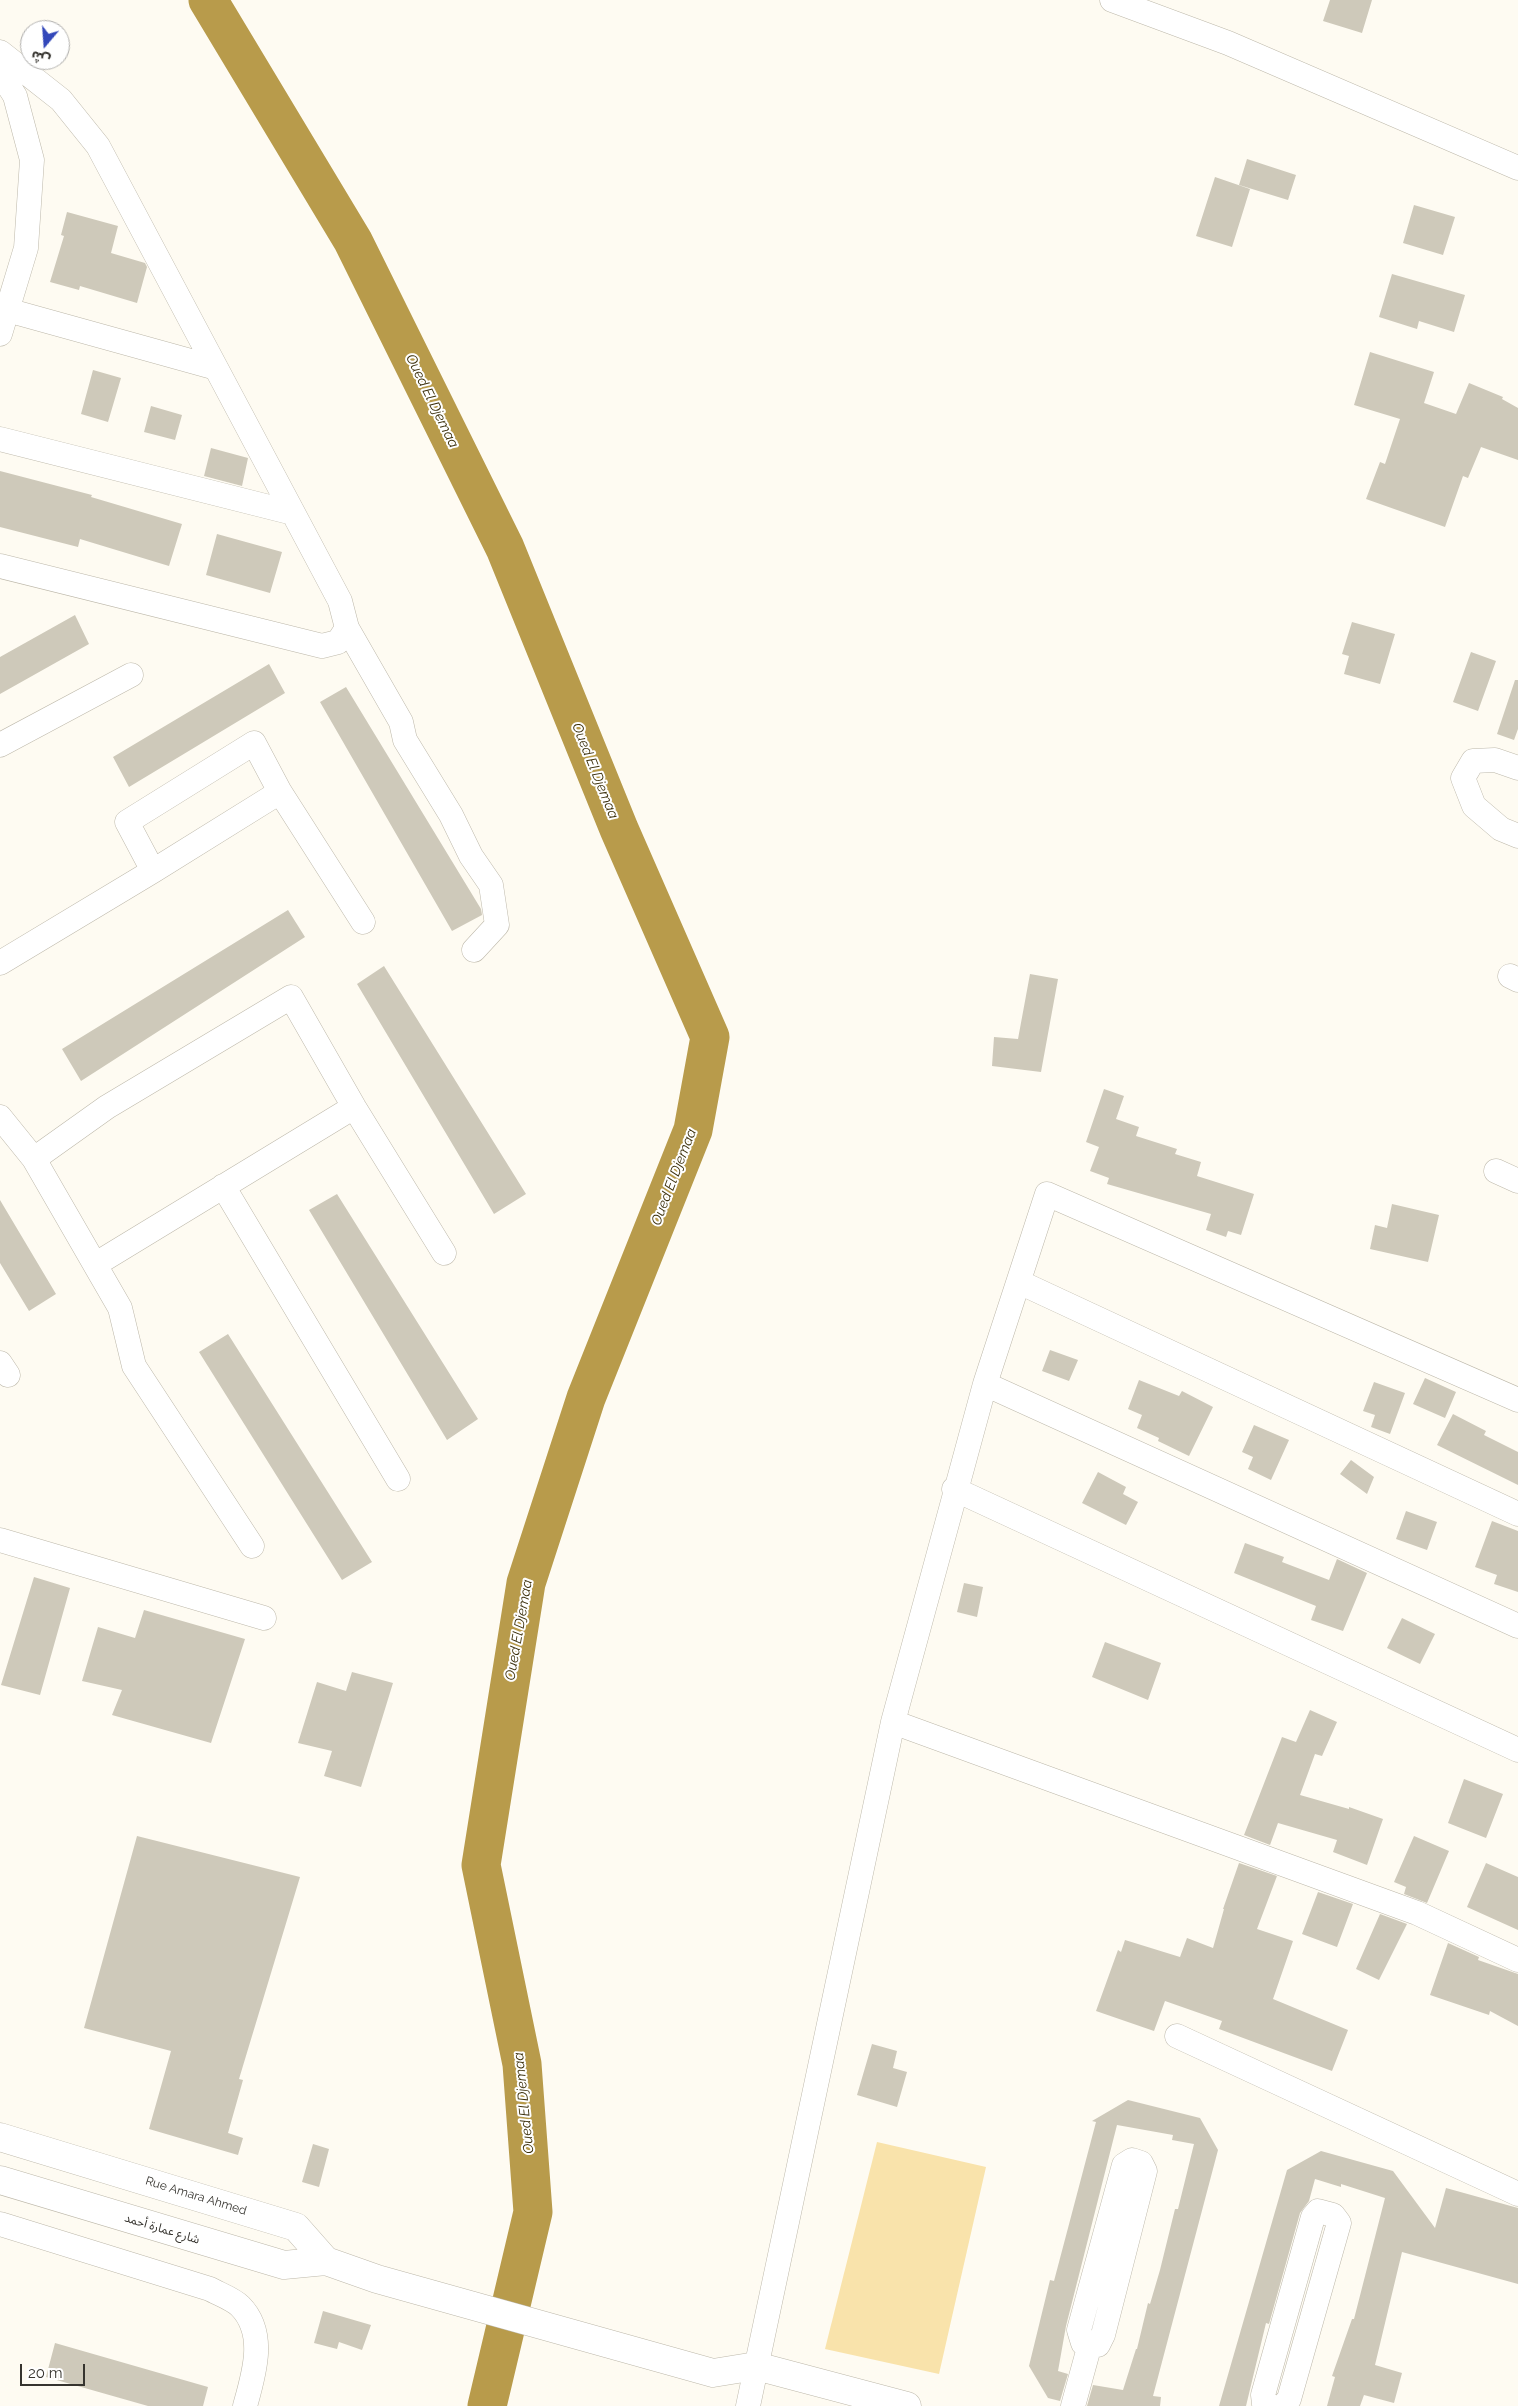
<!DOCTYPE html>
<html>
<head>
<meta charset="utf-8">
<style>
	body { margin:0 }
	#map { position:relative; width:1518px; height:2406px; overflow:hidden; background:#fefbf2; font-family:Raleway,"Noto Sans Arabic",sans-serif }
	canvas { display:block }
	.north { position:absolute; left:20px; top:20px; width:50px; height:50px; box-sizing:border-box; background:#fff; border:1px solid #afaeac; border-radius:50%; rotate:198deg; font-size:14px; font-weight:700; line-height:20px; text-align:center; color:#36342f }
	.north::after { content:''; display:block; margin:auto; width:18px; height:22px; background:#3348ba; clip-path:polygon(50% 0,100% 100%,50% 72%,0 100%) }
	.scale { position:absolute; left:20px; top:2364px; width:65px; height:22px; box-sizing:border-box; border:2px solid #36342f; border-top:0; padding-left:6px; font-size:15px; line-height:18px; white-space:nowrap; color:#36342f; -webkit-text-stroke:4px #fff; paint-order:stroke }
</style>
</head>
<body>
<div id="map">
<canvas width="1518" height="2406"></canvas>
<div class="north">ش</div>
<div class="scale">20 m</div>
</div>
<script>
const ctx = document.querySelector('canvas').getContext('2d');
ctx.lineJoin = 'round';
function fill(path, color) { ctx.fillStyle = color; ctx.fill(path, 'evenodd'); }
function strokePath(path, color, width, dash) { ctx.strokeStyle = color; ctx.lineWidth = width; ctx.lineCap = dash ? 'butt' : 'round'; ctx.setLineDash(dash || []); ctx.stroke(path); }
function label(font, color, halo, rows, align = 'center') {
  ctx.font = font + ' Raleway,"Noto Sans Arabic",sans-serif'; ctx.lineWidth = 4; ctx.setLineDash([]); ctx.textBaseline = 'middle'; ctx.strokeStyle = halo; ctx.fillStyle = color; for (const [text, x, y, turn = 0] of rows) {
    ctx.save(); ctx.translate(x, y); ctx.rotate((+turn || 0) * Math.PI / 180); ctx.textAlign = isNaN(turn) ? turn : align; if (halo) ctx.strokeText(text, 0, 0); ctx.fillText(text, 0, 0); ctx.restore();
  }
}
fill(new Path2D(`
	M877,2142L986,2167L939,2374L825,2349Z`), '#f9e3ab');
strokePath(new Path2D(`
	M208,0L353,241L505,548L619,829L710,1037L693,1130L586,1398L526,1583L481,1865L522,2064L533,2212L487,2406`), '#b89b4b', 39);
fill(new Path2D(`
	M1330,0H1372L1362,33L1323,21Z
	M1247,159L1296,175L1288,200L1239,185Z
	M1215,177L1250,189L1232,247L1196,236Z
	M1414,205L1455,217L1443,255L1403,243Z
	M67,212L118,226L111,253L145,263L147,267L137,303L80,286L79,290L50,282L64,236L61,235Z
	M1392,274L1465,295L1454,332L1419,321L1417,329L1379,317Z
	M1370,352L1434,372L1424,403L1456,414L1469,383L1503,397L1502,399L1518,408V460L1481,447L1468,478L1463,476L1445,527L1366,499L1380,462L1385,464L1400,419L1354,405Z
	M93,370L121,378L108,422L81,414Z
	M151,406L182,415L175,440L144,432Z
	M211,448L248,458L242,486L204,476Z
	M0,471L92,495L91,497L182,524L169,566L80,539L78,547L0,527Z
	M217,534L282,552L270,593L206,575Z
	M75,615L89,644L0,694V657Z
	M1352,622L1395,634L1380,684L1344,674L1349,656L1342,654Z
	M1471,652L1496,661L1478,711L1453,702Z
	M269,664L285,693L129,787L113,757Z
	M1515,680H1518V729L1514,740L1497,734Z
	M346,687L481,909L482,915L452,931L320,702Z
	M288,910L305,937L81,1081L62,1049Z
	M384,966L526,1194L494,1214L357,984Z
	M1030,974L1058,979L1041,1072L992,1066L994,1037L1018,1039Z
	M1104,1089L1124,1096L1116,1119L1139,1127L1136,1136L1177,1149L1175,1154L1201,1162L1197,1176L1254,1194L1241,1235L1228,1231L1226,1237L1206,1230L1211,1214L1107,1184L1109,1178L1090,1171L1099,1147L1086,1142Z
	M337,1194L478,1419L447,1440L309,1210Z
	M0,1200L56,1294L29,1311L0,1263Z
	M1392,1204L1439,1215L1428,1262L1370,1249L1375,1225L1387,1228Z
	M228,1334L372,1562L342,1580L199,1352Z
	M1050,1350L1078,1360L1069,1381L1042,1371Z
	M1425,1378L1456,1392L1445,1418L1413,1404Z
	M1139,1380L1179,1396L1182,1391L1213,1407L1189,1456L1158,1441L1159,1438L1137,1428L1142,1415L1128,1409Z
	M1374,1382L1405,1393L1390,1434L1371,1427L1375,1415L1363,1411Z
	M1453,1414L1486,1431L1484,1435L1518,1452V1485L1437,1445Z
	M1254,1425L1289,1440L1271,1480L1248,1469L1253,1457L1242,1452Z
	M1351,1460L1374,1477L1367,1494L1340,1474Z
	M1098,1472L1126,1487L1123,1494L1138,1502L1126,1525L1082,1503Z
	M1406,1511L1437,1522L1427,1550L1396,1539Z
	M1492,1521L1518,1531V1592L1494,1584L1497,1575L1475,1567Z
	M1245,1543L1284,1557L1282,1562L1329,1580L1337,1559L1367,1573L1343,1631L1311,1620L1316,1606L1234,1573Z
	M34,1577L70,1588L40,1695L1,1685Z
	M964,1583L983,1587L977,1617L957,1612Z
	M144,1610L245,1639L211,1743L112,1715L122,1690L82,1681L98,1627L135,1638Z
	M1402,1618L1435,1634L1420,1664L1387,1648Z
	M1105,1642L1161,1663L1148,1700L1092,1677Z
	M352,1672L393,1683L361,1787L324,1776L332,1751L298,1743L317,1682L346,1691Z
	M1310,1710L1337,1722L1322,1756L1315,1754L1300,1795L1349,1809V1807L1383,1819L1367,1865L1333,1852L1337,1840L1278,1823L1270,1845L1244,1835L1282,1737L1296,1742Z
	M1464,1779L1503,1794L1486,1838L1448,1823Z
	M137,1836L300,1877L239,2079L243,2080L228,2133L243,2138L238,2155L149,2129L171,2051L84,2028Z
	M1414,1836L1449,1851L1427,1903L1404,1894L1406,1887L1394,1882Z
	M1239,1863L1277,1876L1257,1929L1293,1941L1273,1999L1348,2030L1332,2071L1219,2029L1222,2021L1165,2001L1154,2031L1096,2011L1118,1950L1121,1952L1125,1940L1180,1957L1187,1938L1213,1948L1224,1909H1223Z
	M1486,1863L1518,1877V1930L1467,1907Z
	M1318,1892L1353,1904L1337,1947L1302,1934Z
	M1380,1914L1407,1924L1379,1980L1356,1969Z
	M1448,1943L1479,1957L1478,1960L1518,1974V2026L1490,2011L1489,2015L1430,1995Z
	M872,2044L897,2051L893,2068L907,2072L897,2107L857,2095Z
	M1128,2100L1200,2118L1218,2150L1153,2396L1161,2397L1160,2406H1087L1093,2385L1123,2390L1136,2349H1137L1148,2303L1150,2304L1160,2270L1175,2209H1178L1194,2144L1172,2140L1173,2135L1117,2125L1066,2326L1058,2371L1068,2374L1060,2401L1048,2398L1029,2366L1050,2280L1054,2281L1096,2122L1092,2121Z
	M313,2144L329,2149L319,2187L302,2182Z
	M1321,2151L1393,2171L1435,2228L1446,2188L1518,2208V2284L1402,2252L1375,2365L1402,2373L1394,2403L1364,2395L1360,2406H1327L1335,2377L1332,2376L1352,2319H1354L1385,2198L1341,2184V2187L1315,2179L1309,2201L1300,2213L1269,2324L1266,2323L1246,2406H1219L1287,2170Z
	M323,2311L371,2325L362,2350L339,2342L337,2349L314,2343Z
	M55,2343L208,2387L203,2406H148L46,2377Z`), '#cec9ba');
const street = new Path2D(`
	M1112,0L1228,43L1518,168
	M0,52L61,100L98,146L340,601L347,628L338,642L322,646L0,566
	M0,72L15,96L32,160L26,248L0,334
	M7,310L216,368
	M0,439L293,513
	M347,628L401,722L405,740L451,815L471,856L491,885L497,925L474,950
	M0,745L131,675
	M1518,768L1495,760L1473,761L1463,778L1474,806L1501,829L1518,836
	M153,871L127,822L254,743L280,792
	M0,963L153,871L280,792L363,922
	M1510,976L1518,980
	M0,1117L34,1159L120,1308L134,1366L252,1546
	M34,1159L107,1107L291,997L354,1107L444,1253
	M1496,1171L1518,1181
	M223,1186L398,1479
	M96,1264L354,1107
	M1019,1282L1518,1514
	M0,1363L8,1375
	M985,1384L1518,1626
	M954,1489L1518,1750
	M0,1540L264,1618
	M893,1722L1417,1913L1518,1960
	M1177,2036L1518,2194
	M1132,2160L1141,2163L1145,2171L1103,2335L1098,2345L1083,2343L1079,2330L1124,2165Z
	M0,2224L210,2289C219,2294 233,2299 240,2306C267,2333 254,2374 245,2406
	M748,2406L893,1722L985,1384L1047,1194L1518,1400
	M1073,2406L1090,2344
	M1271,2406L1264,2404L1263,2395L1313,2217L1318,2211L1333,2215L1339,2223L1289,2399L1283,2406`);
const secondary = new Path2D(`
	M0,2137L296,2227L326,2261L377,2279L713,2373L756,2366L907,2406
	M0,2180L284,2265L326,2261`);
strokePath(street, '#bdb8aa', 25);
strokePath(secondary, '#bdb8aa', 29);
strokePath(street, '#fff', 24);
strokePath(secondary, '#fff', 28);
label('12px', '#36342f', '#fff', [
	["Rue Amara Ahmed",196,2196,17],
	["شارع عمارة أحمد",162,2229,17]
]);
label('italic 14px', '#3b2f0b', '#fff', [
	["Oued El Djemaa",432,401,64],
	["Oued El Djemaa",595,771,68],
	["Oued El Djemaa",674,1177,-69],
	["Oued El Djemaa",519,1630,-80],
	["Oued El Djemaa",524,2103,-96]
]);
</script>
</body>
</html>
